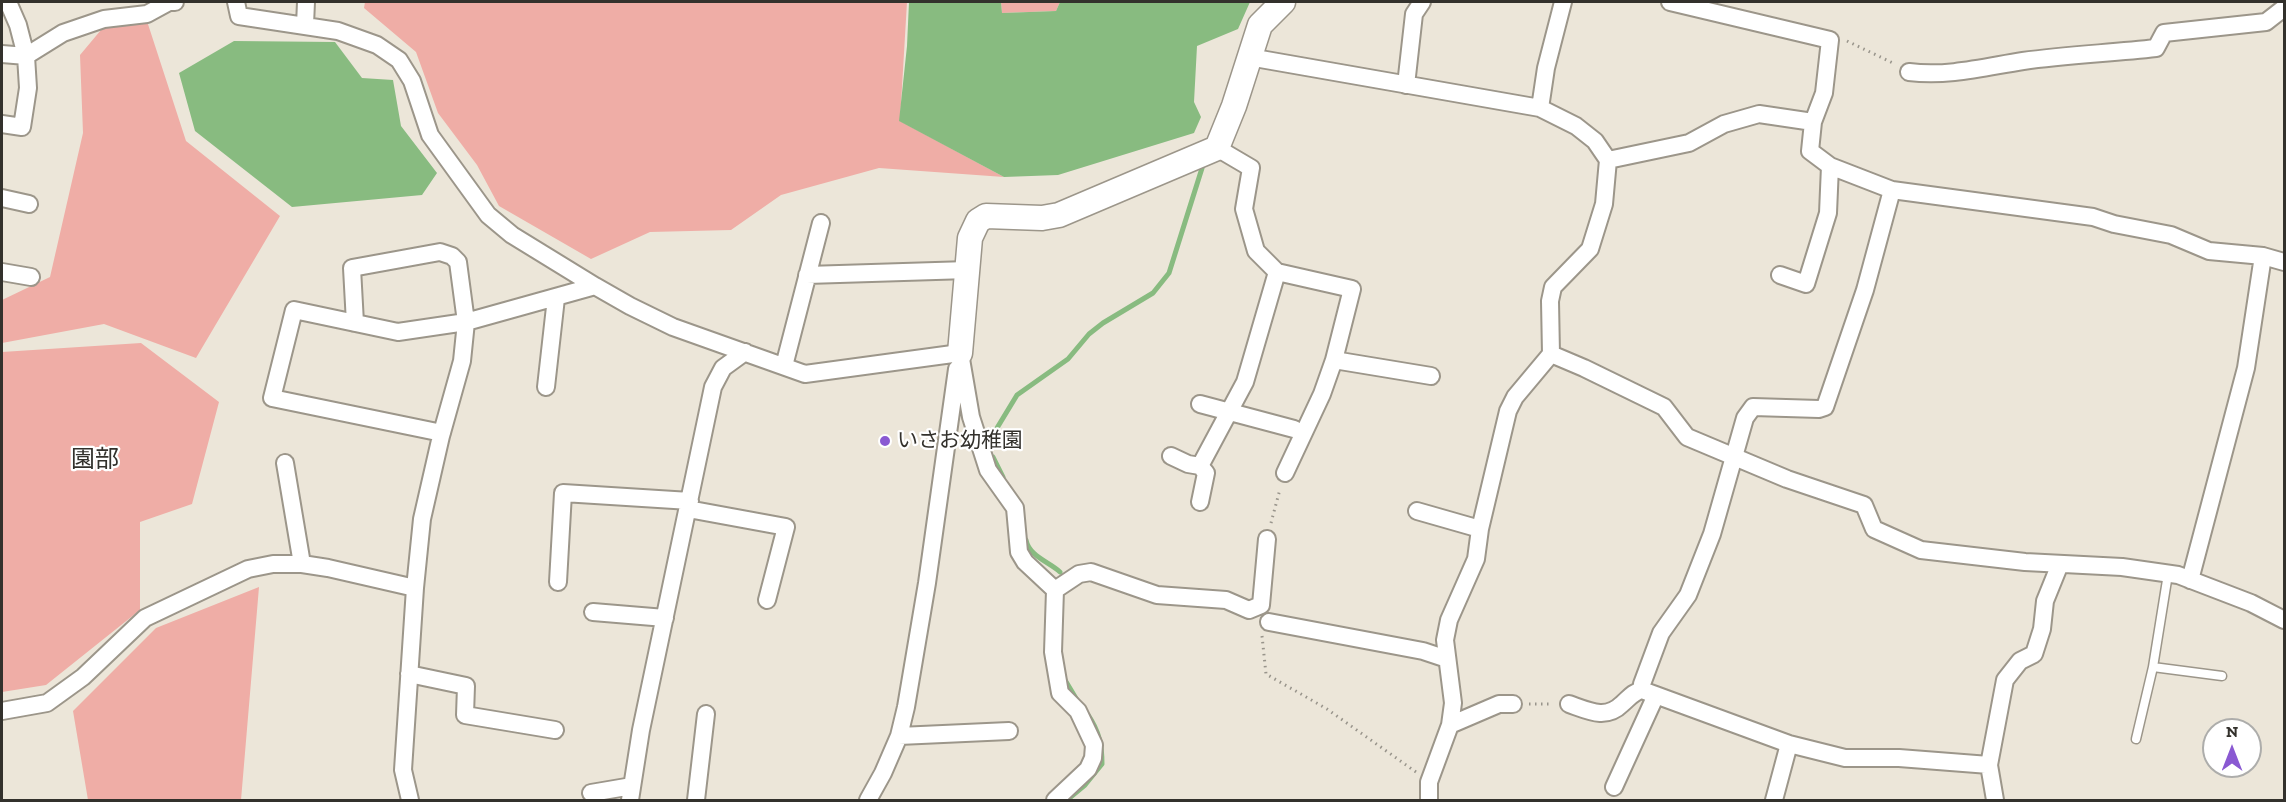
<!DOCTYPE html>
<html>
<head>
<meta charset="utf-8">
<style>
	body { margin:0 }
	#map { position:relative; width:2286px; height:802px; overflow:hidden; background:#ece6d9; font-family:"Zilla Slab",serif }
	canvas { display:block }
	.frame { position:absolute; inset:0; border:3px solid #33312c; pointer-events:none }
	.north { position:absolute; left:2202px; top:718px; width:60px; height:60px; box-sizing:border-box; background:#fff; border:2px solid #adadab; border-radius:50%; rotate:0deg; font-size:16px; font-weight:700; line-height:24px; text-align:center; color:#33312c }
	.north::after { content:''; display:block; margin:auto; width:21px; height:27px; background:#8a59d2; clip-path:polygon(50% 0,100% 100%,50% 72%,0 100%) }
</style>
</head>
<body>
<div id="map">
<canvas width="2286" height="802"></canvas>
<div class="frame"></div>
<div class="north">N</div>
</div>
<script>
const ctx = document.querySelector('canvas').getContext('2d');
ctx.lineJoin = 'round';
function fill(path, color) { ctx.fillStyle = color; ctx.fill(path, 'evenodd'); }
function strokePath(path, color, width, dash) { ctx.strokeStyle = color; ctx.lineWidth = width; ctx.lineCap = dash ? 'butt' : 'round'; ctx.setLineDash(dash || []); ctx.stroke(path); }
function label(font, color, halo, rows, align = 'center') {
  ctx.font = font + ' "Zilla Slab","Noto Sans JP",serif'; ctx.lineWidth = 4.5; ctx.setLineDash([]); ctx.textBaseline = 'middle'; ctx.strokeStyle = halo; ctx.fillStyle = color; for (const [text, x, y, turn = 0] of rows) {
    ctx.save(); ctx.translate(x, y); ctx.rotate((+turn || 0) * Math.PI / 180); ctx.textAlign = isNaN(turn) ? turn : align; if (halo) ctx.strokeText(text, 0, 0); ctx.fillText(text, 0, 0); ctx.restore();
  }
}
fill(new Path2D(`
	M365,2H907L900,121L1004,177L879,168L781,195L731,230L650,232L591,259L499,206L477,165L438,113L416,52L364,8Z
	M1001,2H1060L1056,11L1002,13Z
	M146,18L186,141L280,216L196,358L104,324L2,343V300L50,277L83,133L80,55L106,24Z
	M141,343L219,402L192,504L140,522V610L46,685L2,692V352Z
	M259,587L241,800H88L73,711L156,628Z`), '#efada6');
fill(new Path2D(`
	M909,2H1001L1002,13L1056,11L1060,2H1250L1238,29L1197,46L1194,102L1201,117L1194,133L1058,175L1004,177L899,121L907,46Z
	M234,41L335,42L362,78L393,80L401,126L437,173L422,195L292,207L195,131L179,73Z`), '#88bb80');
strokePath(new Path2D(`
	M997,428L1017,395L1068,359L1089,334L1103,323L1153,293L1169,273L1203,165
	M993,457L1003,477
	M1026,540C1029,556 1049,562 1060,572
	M1065,680L1077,700
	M1067,800L1085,785L1102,764C1102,745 1099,731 1088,715`), '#88bb80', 5);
const lane = new Path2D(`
	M2168,574L2153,667L2222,676
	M2136,739L2153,667`);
const street = new Path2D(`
	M236,2L239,16L338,31L377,45L399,60L412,81L430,135L488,215L512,235L595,286L630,306L673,327L805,374L960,353
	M1670,2L1830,40L1824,93L1813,122L1810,151L1830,166L1892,190L2093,217L2114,224L2171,235L2209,251L2263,256L2284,262
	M305,25L306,2
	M2,54L26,56L18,25L8,2
	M1249,57L1540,108L1576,126L1595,141L1608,160L1604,204L1590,249L1553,287L1550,301L1551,354L1515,397L1508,411L1480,529L1476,559L1449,620L1445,640L1453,703L1450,725L1429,782V800
	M1909,72C1948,77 1985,67 2023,61C2067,55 2112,53 2156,48L2164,33L2266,22L2284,8
	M1406,85L1414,14L1422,2
	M1540,108L1546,68L1563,2
	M2,124L22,127L28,88L26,56L63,33L104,19L147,14L169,2H175
	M1217,148L1251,168L1244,209L1256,251L1277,272L1352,289L1334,360L1322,394L1285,473
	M1608,160L1689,143L1724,124L1759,114L1813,122
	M2,198L29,204
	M2,272L31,277
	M807,275L968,270
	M1780,275L1806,284L1828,213L1830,166
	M355,323L352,268L440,252L452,256L458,262L466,322L398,332L294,310L272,398L442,433
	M960,353L971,417L988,470L1015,508L1019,552L1025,562L1055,590L1053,652L1060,693L1078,711L1094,745L1093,758L1088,769L1055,800
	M1551,354L1584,368L1664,407L1687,437L1787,479L1864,505L1874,529L1921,550L2025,562L2122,567L2178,575L2251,603L2284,620
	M1334,360L1431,376
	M784,366L821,223
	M546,387L556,298
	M1200,404L1294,429
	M1171,456L1188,464L1200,466L1206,473L1200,502
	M285,463L302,564
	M1200,466L1245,382L1277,272
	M688,509L786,527L767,600
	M1417,511L1480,529
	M2190,580L2246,368L2263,256
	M558,582L563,493L690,501
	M1055,590L1079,574L1091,572L1157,595L1226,600L1249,610L1261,605L1267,539
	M593,612L665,618
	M1269,622L1423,651L1447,659
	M409,674L466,686L465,715L555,730
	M1642,690V684L1661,633L1688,595L1712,534L1745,418L1753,407L1819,409L1825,407L1865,290L1892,190
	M1569,704C1589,711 1606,720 1622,704C1629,698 1633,692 1642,690L1789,744L1845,758H1899L1989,765
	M2,711L47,703L83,677L145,618L248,569L273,564H302L328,568L415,588
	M1450,725L1499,704H1513
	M899,736L1009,731
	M1614,787L1656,695
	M591,793L632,786
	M410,800L403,770L415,588L422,519L441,436L462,361L466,322L595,286
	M630,800L641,730L713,387L723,368L745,352
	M696,800L706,714
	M868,800L883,773L899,736L906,707L927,583L957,369
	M1774,800L1789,744
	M1995,800L1989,765L2005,680L2020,661L2034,654L2042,629L2045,601L2060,564`);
const secondary = new Path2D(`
	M960,353L970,238L978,221L986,216L1042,218L1059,215L1217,148L1234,106L1260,25L1283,2`);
strokePath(lane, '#9c968a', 11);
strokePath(street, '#9c968a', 20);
strokePath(secondary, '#9c968a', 27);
strokePath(new Path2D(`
	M1847,41L1895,64
	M1271,523L1280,489
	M1262,636L1266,674L1327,709L1416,772
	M1529,704H1552`), '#98948b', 3, [1.5, 4.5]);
strokePath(lane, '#fff', 8);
strokePath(street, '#fff', 16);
strokePath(secondary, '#fff', 24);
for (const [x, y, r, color] of [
	[885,441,6,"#8a59d2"]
]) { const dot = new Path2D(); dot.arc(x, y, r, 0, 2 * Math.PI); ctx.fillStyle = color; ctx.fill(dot); strokePath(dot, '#fff', 2); }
label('21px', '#33312c', '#fff', [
	["いさお幼稚園",897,441]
], 'left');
label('24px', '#33312c', '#fff', [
	["園部",95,460]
]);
</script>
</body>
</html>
